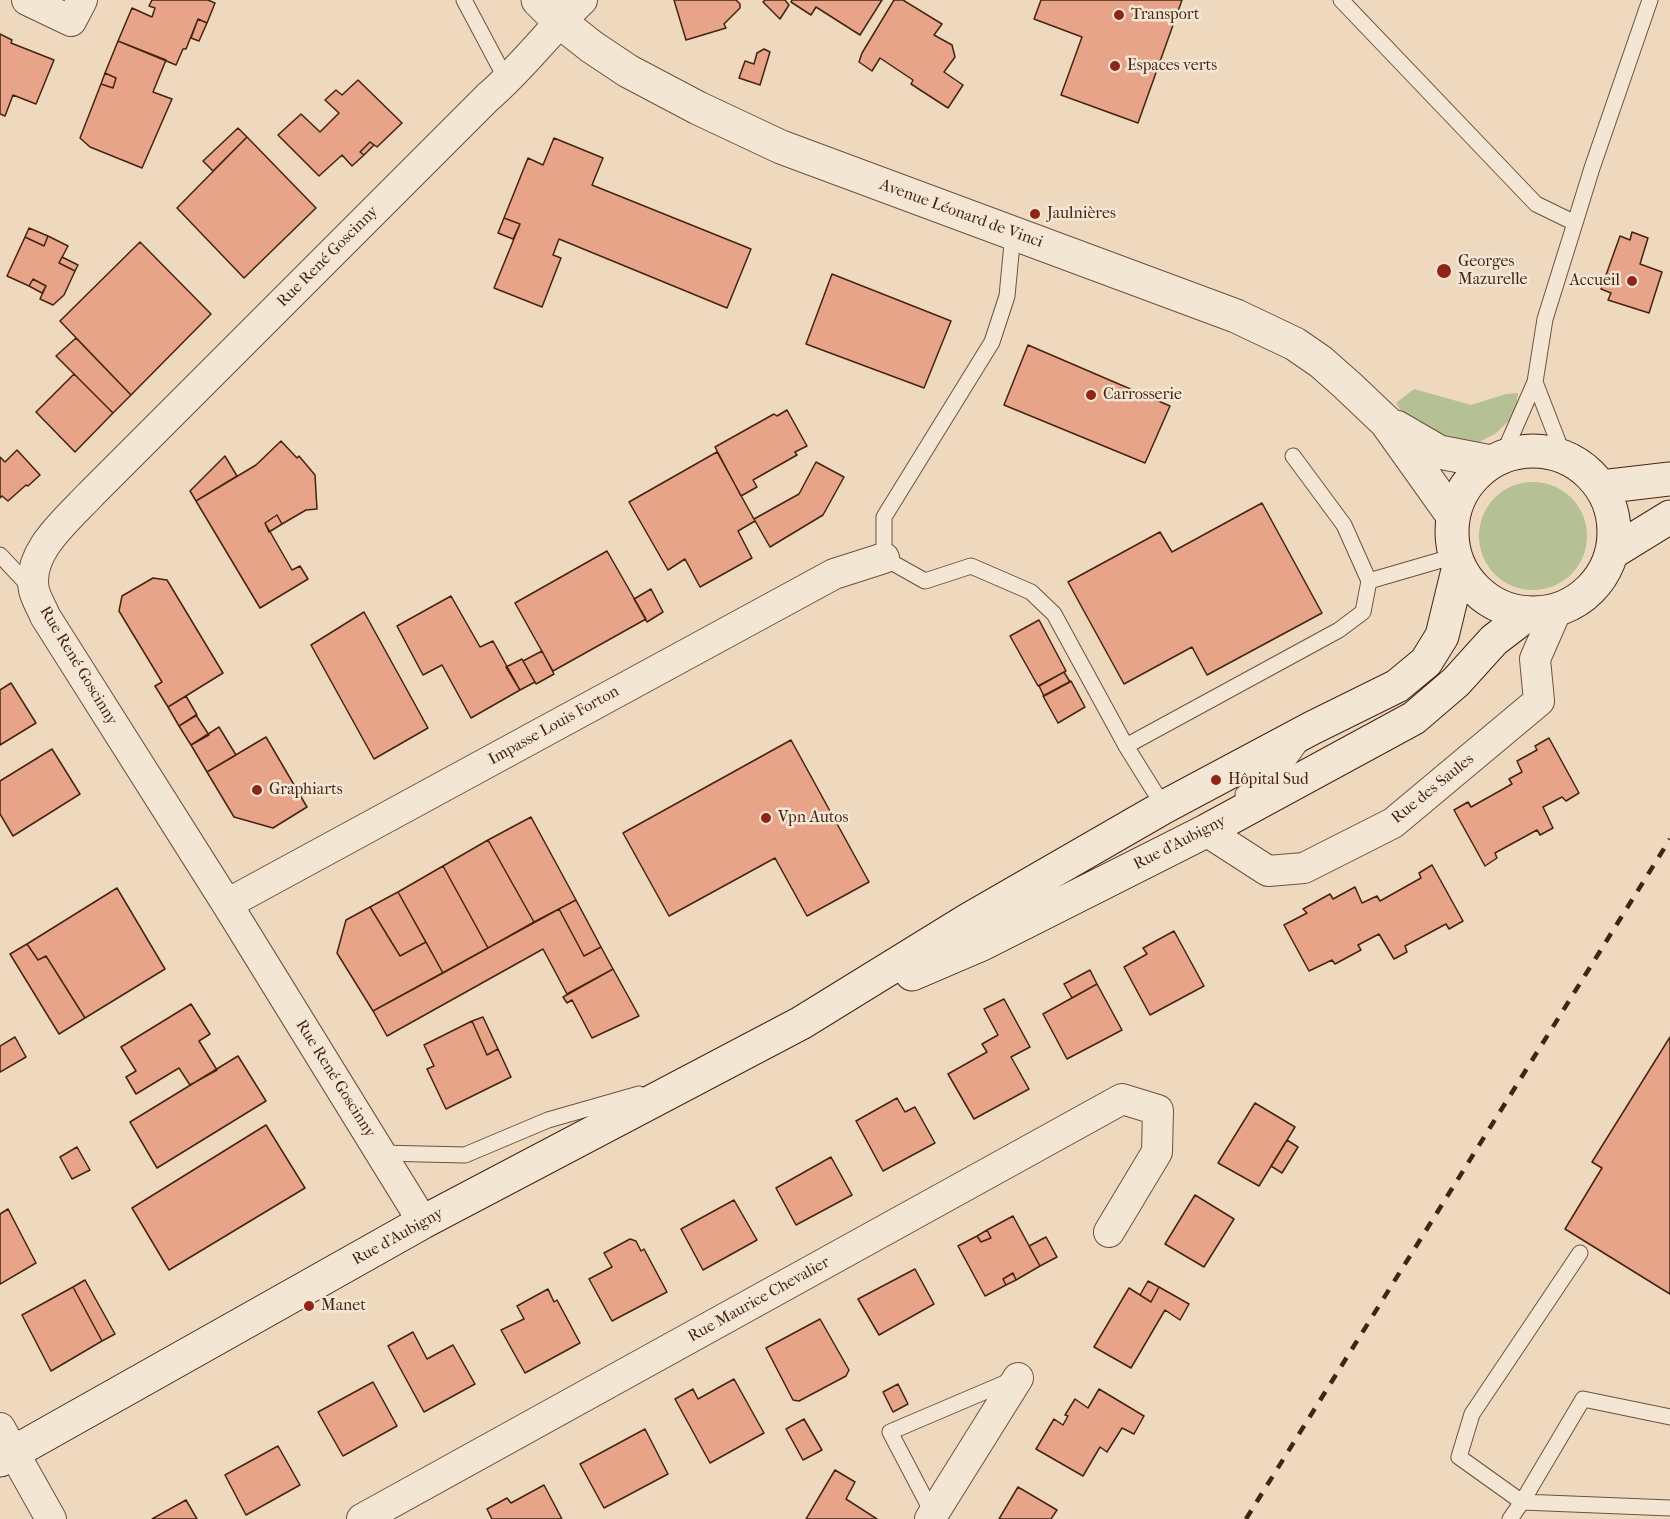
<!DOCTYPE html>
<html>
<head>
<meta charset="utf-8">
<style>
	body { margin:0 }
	canvas { display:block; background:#eed9be }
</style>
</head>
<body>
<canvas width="1670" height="1519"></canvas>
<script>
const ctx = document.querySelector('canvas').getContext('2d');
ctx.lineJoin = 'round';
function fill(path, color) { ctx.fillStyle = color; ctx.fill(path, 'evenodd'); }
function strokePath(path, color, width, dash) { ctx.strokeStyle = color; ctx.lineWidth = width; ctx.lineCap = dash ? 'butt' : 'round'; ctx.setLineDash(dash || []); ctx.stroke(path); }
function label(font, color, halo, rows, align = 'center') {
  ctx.font = font + ' "IM FELL French Canon",serif'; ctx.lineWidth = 5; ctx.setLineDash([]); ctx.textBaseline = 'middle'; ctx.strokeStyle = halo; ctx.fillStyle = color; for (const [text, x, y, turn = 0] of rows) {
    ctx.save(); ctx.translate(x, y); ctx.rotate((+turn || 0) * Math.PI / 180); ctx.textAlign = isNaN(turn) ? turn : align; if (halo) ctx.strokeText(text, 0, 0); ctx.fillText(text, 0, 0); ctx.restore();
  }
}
fill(new Path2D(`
	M1414,389L1471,405L1506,394L1518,393L1515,415L1495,434L1469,447L1405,419L1396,403Z
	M1479 536a54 54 0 1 1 108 0a54 54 0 1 1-108 0Z`), '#b5c094');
const building = new Path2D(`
	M152,0H208L215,3L207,23L198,19L186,49H183L176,65L118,41L132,8L152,17L155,8L149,6Z
	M674,0H736L740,4V8L724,24L726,28L686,40Z
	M765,0H785L789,5L780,19L763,2Z
	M792,0H882L860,35L816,7L811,15L791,2Z
	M894,0H903L942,24L934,35L952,45L955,57L944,72L963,85L948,108L911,84L913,80L880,58L872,71L859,62L862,53Z
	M1041,0H1182L1138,123L1061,95L1082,37L1034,19Z
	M198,19L207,23L199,41L191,38Z
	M0,34L12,40L11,43L54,60L36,104L13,95L5,116L0,114Z
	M118,41L166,60L153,92L172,99L142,168L90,147L80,138L101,84L113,88L116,78L105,73Z
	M764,49L770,52L760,85L739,78L745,61L754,64L757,53Z
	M105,73L116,78L113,88L101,84Z
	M358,80L402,123L377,147L370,142L360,152L364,155L352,166L342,155L319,176L278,135L301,114L320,132L339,113L325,100L336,90L342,95Z
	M238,128L247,137L213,171L203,161Z
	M247,137L316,208L244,278L177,208Z
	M554,138L603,158L592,185L751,249L727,308L559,239L553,255L561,258L542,307L494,288L520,224L504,218L528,158L543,165Z
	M370,142L374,145L364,155L360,152Z
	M504,218L520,224L513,239L498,233Z
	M29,228L48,236L44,246L25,237Z
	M1632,232L1648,238L1640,264L1662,272L1649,313L1608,300L1611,293L1601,289L1620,236L1630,240Z
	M48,236L68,246L59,263L75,271L64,295L53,305L40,299L46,286L33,279L29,286L7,276L25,237L44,246Z
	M140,242L211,314L131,395L60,321Z
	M62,257L78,265L75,271L59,263Z
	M832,274L951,321L924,388L806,344Z
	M33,279L46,286L42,293L29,286Z
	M76,338L131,395L113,413L56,356Z
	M1028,345L1170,406L1145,463L1004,405Z
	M74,374L113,413L75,452L36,412Z
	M787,410L807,446L795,452L797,455L753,480L757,487L741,496L715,447L774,414L777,416Z
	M281,441L297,458L299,456L315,475L317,509L306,510L282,524L277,515L265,523L292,570L300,566L308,579L260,608L196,501L256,465Z
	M17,450L40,475L28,486L26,485L8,501L2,496L0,498V457L5,462Z
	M717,452L755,521L738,531L752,558L700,587L685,559L668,570L629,502Z
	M225,456L237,476L196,501L190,491Z
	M816,462L844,477L823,515L770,547L754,519L799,494Z
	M1262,503L1322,613L1207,675L1192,647L1124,684L1068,582L1160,532L1172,552Z
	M277,515L282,524L269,532L265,523Z
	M607,551L646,619L553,671L515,603Z
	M153,578L167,580L223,673L168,707L155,686L162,682L119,611L122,596Z
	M651,589L663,612L647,622L634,599Z
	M451,596L480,647L493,641L520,690L471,718L442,665L423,675L397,626Z
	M364,612L428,728L374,759L311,645Z
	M1039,620L1066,671L1038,686L1010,636Z
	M542,651L554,674L536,684L523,661Z
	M522,659L535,682L520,690L506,667Z
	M1064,672L1070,682L1044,696L1039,686Z
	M1071,681L1085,707L1058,723L1043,696Z
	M11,683L36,723L0,745V690Z
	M186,696L197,715L179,726L168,707Z
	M196,715L209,735L191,745L179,726Z
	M219,727L236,755L207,772L191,745Z
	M266,737L307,807L273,828L234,817L207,772Z
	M1549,738L1579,793L1566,801L1562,797L1543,807L1553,828L1540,835L1537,830L1495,853L1497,858L1485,866L1454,810L1468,802L1471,807L1512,784L1509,779L1522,772L1517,761L1537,750L1535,746Z
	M791,740L869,882L807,916L775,858L669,916L623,833Z
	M52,749L80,794L13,836L0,814V781Z
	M531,817L576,900L534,922L488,840Z
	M488,840L534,922L488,948L443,866Z
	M1432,865L1463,921L1449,929L1446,924L1405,946L1407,952L1394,959L1379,934L1358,945L1361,950L1335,964L1332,960L1309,971L1284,925L1307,913L1303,909L1330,894L1333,899L1355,887L1362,903L1377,896L1380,901L1421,878L1419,873Z
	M443,866L488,948L443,973L398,892Z
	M117,888L165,969L85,1018L46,956L38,960L27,944Z
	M398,892L426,942L400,956L370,907Z
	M576,900L601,947L584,956L559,909Z
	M370,907L400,956L426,942L443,973L373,1011L337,953L346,920Z
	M559,909L584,956L601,947L613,969L567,994L543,949L387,1036L373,1011Z
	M1174,931L1204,986L1150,1015L1124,967L1147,954L1143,948Z
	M27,944L38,960L46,956L85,1018L59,1034L10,954Z
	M613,969L639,1016L592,1038L572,1000L567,1003L563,997Z
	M1090,970L1097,984L1072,998L1064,984Z
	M1097,984L1122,1030L1067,1059L1043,1014Z
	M1004,999L1030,1047L1011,1057L1029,1089L974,1119L948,1074L987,1052L982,1044L998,1035L984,1009Z
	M191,1004L210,1034L199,1041L217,1070L190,1085L179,1068L136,1094L126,1077L136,1071L121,1047Z
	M483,1017L498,1049L487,1055L472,1021Z
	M472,1021L487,1055L498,1049L511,1077L446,1109L427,1069L434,1066L424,1045Z
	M15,1037L26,1057L0,1072V1046Z
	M1670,1037V1294L1565,1229L1602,1168L1592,1162Z
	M238,1056L266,1101L157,1168L130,1122Z
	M897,1098L905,1112L915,1107L935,1143L883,1171L856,1121Z
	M1255,1103L1295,1127L1259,1186L1218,1163Z
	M266,1125L305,1188L169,1270L132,1208Z
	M1287,1140L1298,1147L1282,1173L1271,1166Z
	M77,1147L90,1170L72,1179L60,1157Z
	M831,1157L852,1195L796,1225L776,1188Z
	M1195,1195L1234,1219L1204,1267L1165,1244Z
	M734,1200L757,1240L703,1270L681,1229Z
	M8,1209L36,1263L0,1284V1214Z
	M1013,1216L1040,1266L1016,1280L1013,1273L1003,1279L1006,1285L985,1296L958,1246L977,1236L981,1242L991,1238L987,1230Z
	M987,1230L991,1238L981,1242L977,1236Z
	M1046,1237L1057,1257L1040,1266L1029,1246Z
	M630,1239L636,1241L641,1251L644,1249L667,1292L612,1321L589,1279L612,1267L604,1253Z
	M915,1269L934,1304L879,1335L858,1299Z
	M1013,1273L1016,1280L1006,1285L1003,1279Z
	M85,1280L115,1334L102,1341L73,1287Z
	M1148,1281L1159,1287L1151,1302L1140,1295Z
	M73,1287L102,1341L51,1371L22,1315Z
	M1159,1287L1189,1304L1180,1320L1165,1310L1131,1368L1094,1347L1129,1288L1151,1302Z
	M548,1289L554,1302L557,1300L580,1343L525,1373L501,1330L524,1319L517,1306Z
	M820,1319L849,1370L846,1376L799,1401L793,1400L766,1348Z
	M413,1332L427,1359L453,1345L475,1384L424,1412L388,1346Z
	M734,1379L764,1433L710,1463L675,1399L693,1389L698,1399Z
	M373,1382L397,1426L343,1456L318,1412Z
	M898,1384L908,1404L893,1412L883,1392Z
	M1099,1389L1144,1416L1134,1434L1122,1428L1107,1452L1100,1447L1083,1476L1036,1449L1054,1419L1063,1425L1068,1416L1065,1415L1075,1399L1088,1408Z
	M804,1419L822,1450L803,1460L786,1429Z
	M645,1429L668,1474L604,1508L580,1464Z
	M278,1446L300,1485L246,1515L225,1475Z
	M835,1470L855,1482L846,1499L877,1519H806Z
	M544,1485L562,1519H492L487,1509L507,1498L511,1503Z
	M1018,1487L1057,1510L1051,1519H999Z
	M186,1500L197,1519H152Z`);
fill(building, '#e7a489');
strokePath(building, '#452311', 1.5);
const service = new Path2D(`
	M464,0L507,81
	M1341,0L1536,204L1575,223L1545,319L1535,382
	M1575,223L1592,168L1650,0
	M1013,233L1007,296L992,342L884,517V558L925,581L971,566L1031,592L1054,614L1126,746L1164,807
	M1502,457L1535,382L1564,457
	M0,555L31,588
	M1369,581L1455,556
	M1126,746L1339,630L1363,612L1369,581L1344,525L1293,456
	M1243,794L1283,768L1301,743
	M380,1153L465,1155L548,1120L639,1094
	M1580,1253L1472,1414L1459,1457L1522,1502L1583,1399L1670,1417
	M933,1514L890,1432L1012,1380
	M1510,1519L1522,1502L1670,1508`);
const minor = new Path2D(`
	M27,0L71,21L82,0
	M1206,831L1268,871L1304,868L1393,823L1539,701L1535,659L1556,611
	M227,904L834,574L884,558
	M423,1222L227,904L45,616C42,608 36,599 34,590C26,552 68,519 91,494L488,97C522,68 549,31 582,0
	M0,1428L51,1519
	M362,1519L1122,1099L1158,1110L1157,1152L1109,1232
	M930,1519L1018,1378`);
const tertiary = new Path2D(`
	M538,0L559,21L592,47L628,71L698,108L781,147L1236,316L1295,344L1321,362L1347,385L1386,422L1453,516
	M1396,427L1439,452L1491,462`);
const secondary = new Path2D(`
	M1452 532a81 81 0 1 1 162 0a81 81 0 1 1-162 0Z
	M1601,487L1670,479
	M1613,552L1670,517
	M912,974L982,944L1206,831L1414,718L1456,682L1494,640L1528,614
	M0,1460L423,1222L801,1023L968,920L1164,807L1312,728L1397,686L1426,662L1442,636L1459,566`);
strokePath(service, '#6f503c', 17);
strokePath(minor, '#6f503c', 32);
strokePath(tertiary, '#6f503c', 35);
strokePath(secondary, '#452311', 35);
strokePath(service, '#f4e6d5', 15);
strokePath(minor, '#f4e6d5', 30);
strokePath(tertiary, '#f4e6d5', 33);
strokePath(secondary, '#f4e6d5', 33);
strokePath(new Path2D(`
	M1246,1519L1670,839`), '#452311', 4.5, [10, 10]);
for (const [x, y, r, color] of [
	[1119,15,6,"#8f2418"],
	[1115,66,6,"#8f2418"],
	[1035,214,6,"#8f2418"],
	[1444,271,8,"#8f2418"],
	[1632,281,6,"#8f2418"],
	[1091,395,6,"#8f2418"],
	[1216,780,6,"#8f2418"],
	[257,790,6,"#8f2418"],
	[766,818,6,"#8f2418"],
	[309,1306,6,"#8f2418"]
]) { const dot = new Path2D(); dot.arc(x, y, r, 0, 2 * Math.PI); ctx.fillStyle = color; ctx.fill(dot); strokePath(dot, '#f4e6d5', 2); }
label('16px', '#452311', '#f4e6d5', [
	["Transport",1131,15],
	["Espaces verts",1127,66],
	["Jaulnières",1047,214],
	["Georges",1458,262],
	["Mazurelle",1458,280],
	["Accueil",1620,281,"right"],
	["Carrosserie",1103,395],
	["Hôpital Sud",1228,780],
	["Graphiarts",269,790],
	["Vpn Autos",778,818],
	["Manet",321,1306]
], 'left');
label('16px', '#452311', '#f4e6d5', [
	["Avenue Léonard de Vinci",961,214,20],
	["Rue René Goscinny",328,257,-45],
	["Rue René Goscinny",78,666,59],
	["Impasse Louis Forton",554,726,-29],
	["Rue des Saules",1433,789,-39],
	["Rue d'Aubigny",1180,843,-27],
	["Rue René Goscinny",335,1079,58],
	["Rue d'Aubigny",398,1237,-29],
	["Rue Maurice Chevalier",759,1300,-29]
]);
</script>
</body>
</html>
